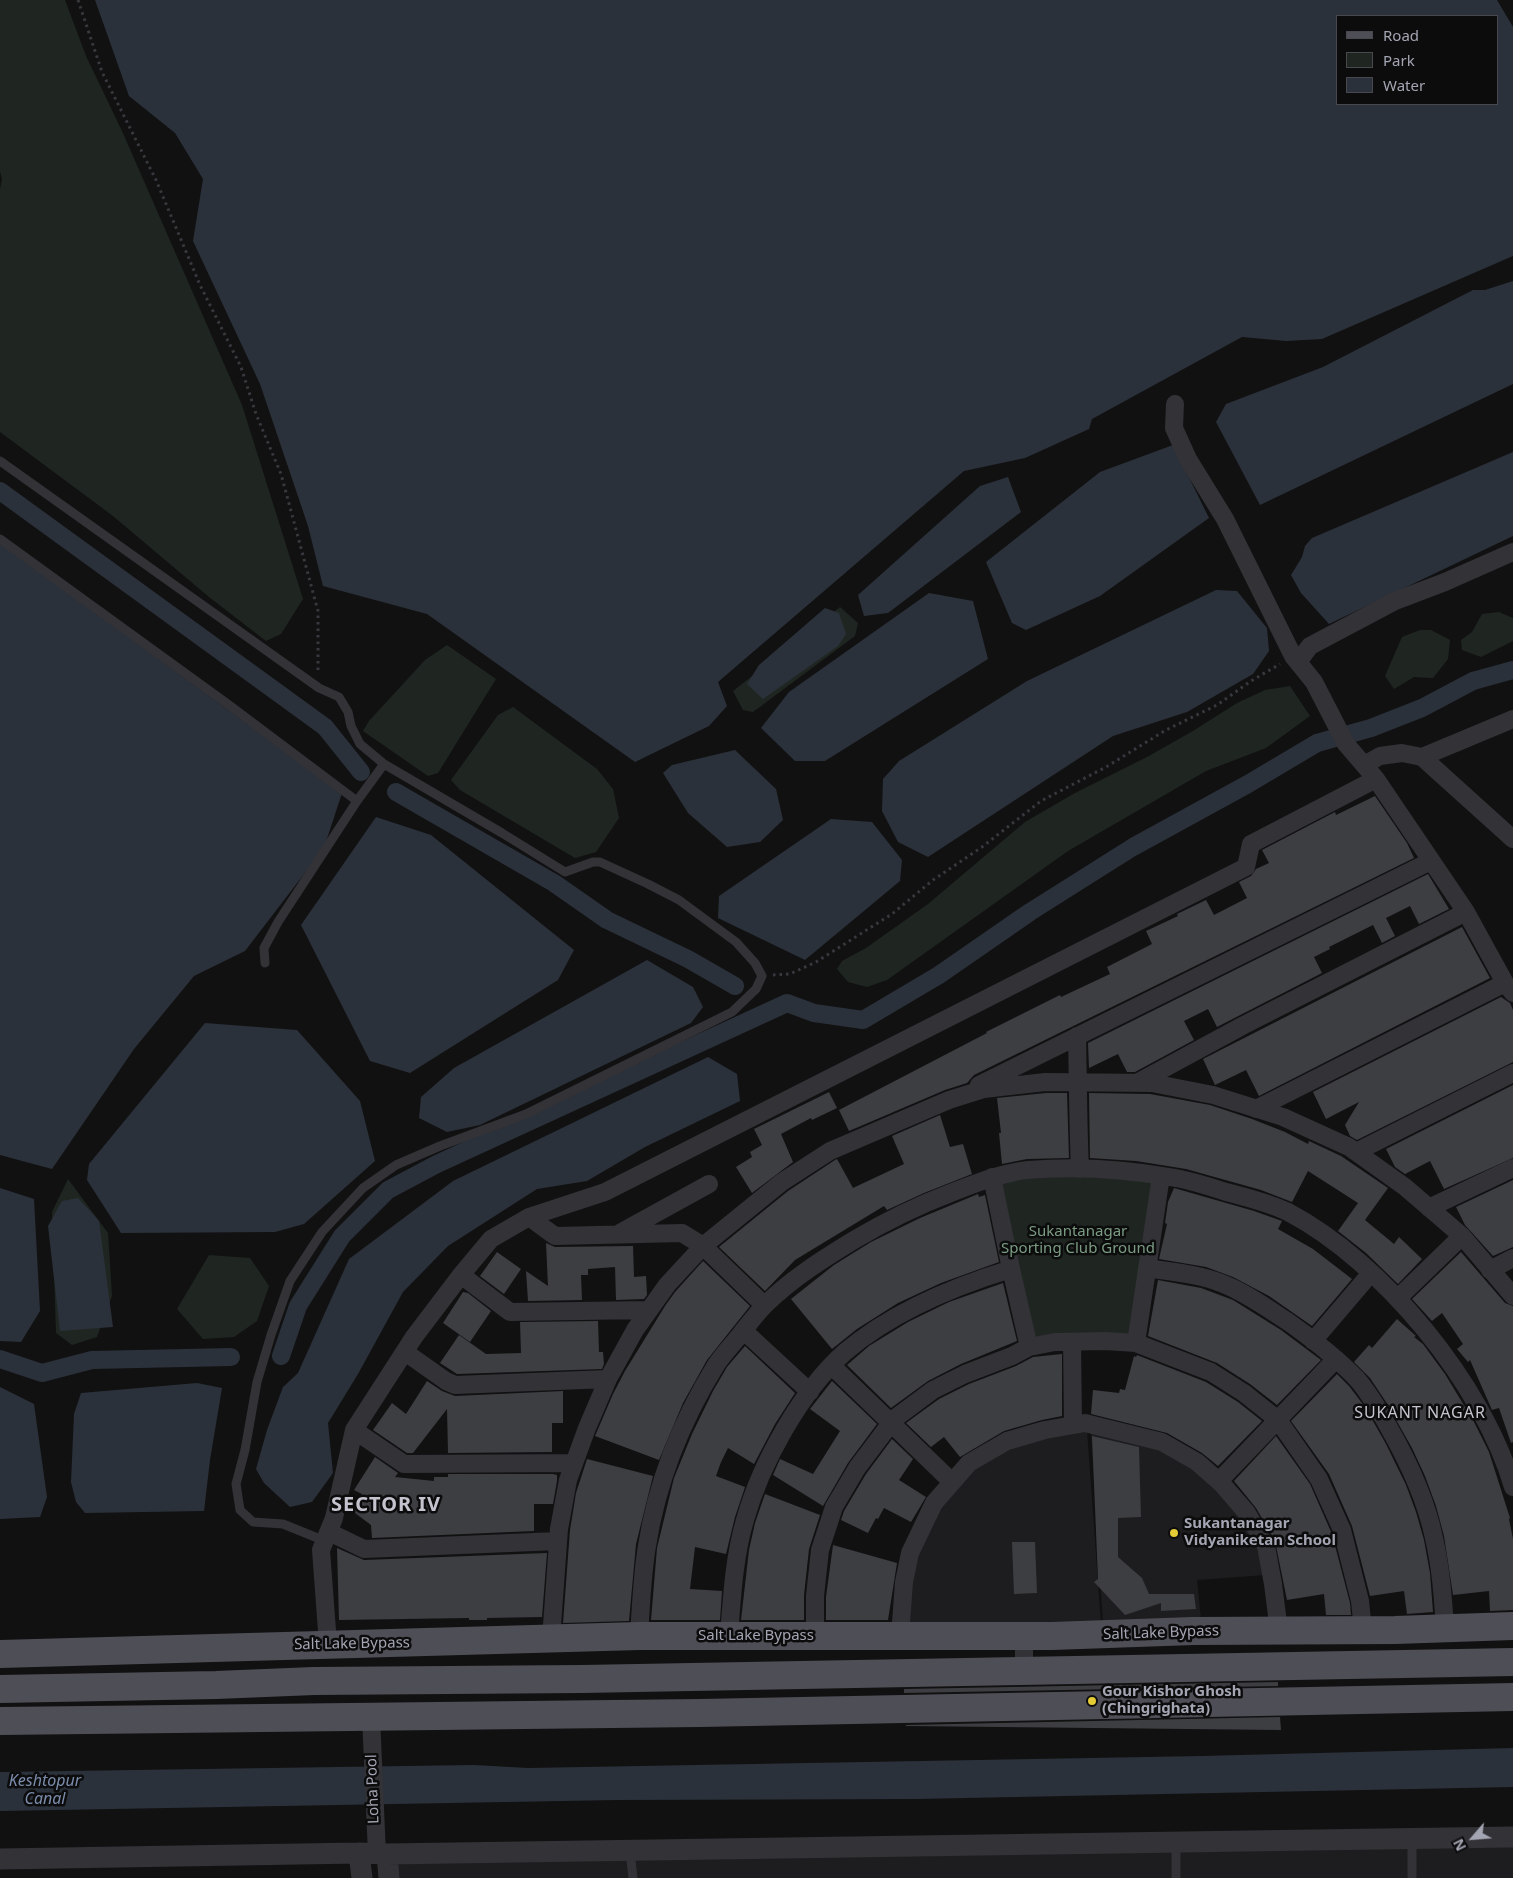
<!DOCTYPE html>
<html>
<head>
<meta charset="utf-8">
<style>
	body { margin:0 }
	#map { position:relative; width:1513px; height:1878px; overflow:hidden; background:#111112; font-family:"Noto Sans",sans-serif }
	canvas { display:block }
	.legend { position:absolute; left:1336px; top:15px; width:162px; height:90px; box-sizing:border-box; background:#0c0c0d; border:1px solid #48494f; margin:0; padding:6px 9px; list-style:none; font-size:15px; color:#a3a5b2 }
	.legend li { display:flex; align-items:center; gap:10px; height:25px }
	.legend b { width:25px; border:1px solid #48494f }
	.north { position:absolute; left:1448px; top:1813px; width:50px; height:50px; -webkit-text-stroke:4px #0c0c0d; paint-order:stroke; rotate:243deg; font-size:14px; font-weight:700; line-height:20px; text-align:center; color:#a3a5b2 }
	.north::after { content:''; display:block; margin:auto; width:18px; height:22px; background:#a3a5b2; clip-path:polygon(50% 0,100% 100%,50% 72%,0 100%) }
</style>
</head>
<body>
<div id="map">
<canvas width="1513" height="1878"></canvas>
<ul class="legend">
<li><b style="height:6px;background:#4e4e56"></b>Road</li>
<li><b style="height:14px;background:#1f2621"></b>Park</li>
<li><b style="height:14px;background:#2b313a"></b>Water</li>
</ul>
<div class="north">N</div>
</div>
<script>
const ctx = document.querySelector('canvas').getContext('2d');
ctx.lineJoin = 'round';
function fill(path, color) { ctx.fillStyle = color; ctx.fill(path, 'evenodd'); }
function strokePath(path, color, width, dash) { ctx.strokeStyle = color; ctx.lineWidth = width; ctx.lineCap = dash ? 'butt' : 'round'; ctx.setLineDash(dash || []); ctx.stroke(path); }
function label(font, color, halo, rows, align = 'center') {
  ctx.font = font + ' "Noto Sans",sans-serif'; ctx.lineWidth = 5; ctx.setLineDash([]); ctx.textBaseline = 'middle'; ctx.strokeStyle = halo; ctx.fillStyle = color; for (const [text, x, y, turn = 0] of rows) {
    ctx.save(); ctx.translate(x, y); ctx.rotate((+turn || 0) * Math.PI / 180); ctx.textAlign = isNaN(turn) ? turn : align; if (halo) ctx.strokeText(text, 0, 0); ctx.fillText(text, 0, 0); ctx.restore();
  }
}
fill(new Path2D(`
	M1087,1430L1101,1624L904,1627L915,1547L935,1506L970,1466L1009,1444Z
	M1091,1432L1161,1449L1196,1470L1217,1489L1243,1521L1259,1546L1266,1575L1197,1580L1201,1619L1103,1624Z
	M1513,1847V1878H394L392,1861Z`), '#1d1d1f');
fill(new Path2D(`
	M0,0H65L86,56L122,131L242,405L303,599L281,634L266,641L209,597L113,516L0,432V189L2,179L0,171Z
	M840,607L858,623L855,636L753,712L743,710L733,691Z
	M1499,612L1513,618V641L1481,657L1462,650L1461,640L1472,632L1482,614Z
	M1420,630H1431L1450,640L1448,659L1433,678L1414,677L1394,689L1385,676L1402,637Z
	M447,645L496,679L438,773L428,776L363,731L369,721L425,660Z
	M1290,686L1310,716L1266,748L1206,771L1068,851L887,980L867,987L848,982L837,969L842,961L866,948L928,904L1025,822L1075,793L1147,757L1193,731L1237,703L1265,690Z
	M513,707L597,769L613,789L619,818L596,852L575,858L460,790L451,780L498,715Z
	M1085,1175L1153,1180L1129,1338L1033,1341L1000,1183L1029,1179Z
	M68,1179L108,1233L112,1296L97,1337L72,1345L56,1333L52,1212Z
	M209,1255L250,1258L269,1286L257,1321L234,1337L203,1339L177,1309Z`), '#1f2621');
fill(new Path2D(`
	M95,0H1497L1513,27V256L1322,339L1286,341L1242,337L1092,419L1089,429L1025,458L964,471L718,682L727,706L709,726L635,762L427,614L323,586L308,526L260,384L193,241L203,179L175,133L129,96ZM1337,16H1497V104H1337Z
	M1513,281V384L1260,505L1216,422L1226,404L1323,367L1473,290H1485Z
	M1173,445L1209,518L1100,596L1026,630L1012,623L986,562L1100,472Z
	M1513,452V536L1329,624L1301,593L1291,575L1302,557L1305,546L1312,538Z
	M1008,477L1021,512L888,613L864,616L858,595L980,486Z
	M0,543L342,793L324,848L245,951L194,976L134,1049L52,1169L0,1155Z
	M1216,590L1237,591L1267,628L1269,651L1253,674L1187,712L1113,736L928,857L898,842L882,811L883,779L899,761L1027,681Z
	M929,593L973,601L988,659L825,761H795L761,728L789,692Z
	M825,608L839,613L846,634L838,646L763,699L747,684L759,665Z
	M735,750L776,789L783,820L760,842L727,847L688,813L663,773L672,765Z
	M376,817L431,835L574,950L558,980L410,1073L370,1061L301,925Z
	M831,819L872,822L902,860L900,881L805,960L718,918L719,896Z
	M647,960L693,987L703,1007L691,1023L480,1125L447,1132L419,1118L421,1097L454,1068Z
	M205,1023L297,1030L360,1101L375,1161L304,1224L275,1232L121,1233L87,1180L89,1164Z
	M708,1057L737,1074L740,1101L645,1147L587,1181L537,1189L448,1246L403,1292L358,1374L328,1423L333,1473L312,1502L290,1507L264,1483L256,1469L267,1430L283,1387L298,1373L349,1259L453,1181Z
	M0,1188L34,1199L40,1311L21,1342L0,1341Z
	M78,1198L99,1221L113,1327L60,1331L48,1226L62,1201Z
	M197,1383L222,1388L210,1460L204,1511L85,1513L76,1502L71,1482L74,1414L81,1393Z
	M0,1387L34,1404L47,1497L40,1517L0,1519Z
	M1513,1748V1787L916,1799L618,1800L0,1811V1772L474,1765L528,1768L1202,1756Z`), '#2b313a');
strokePath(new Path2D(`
	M0,491L325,727L361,772
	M396,792L554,883L607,920L688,959L735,986
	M281,1356L298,1306L342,1236L388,1190L437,1164L787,1003L814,1013L863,1020L939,975L1030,912L1133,847L1248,784L1317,743L1371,728L1422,708L1473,681L1513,670
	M0,1359L42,1373L92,1360L231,1357`), '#2b313a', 18);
fill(new Path2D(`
	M1375,796L1407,843L1414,858L974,1075L967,1083L945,1090L849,1131L839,1110L987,1033L986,1032L1060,995L1061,997L1110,974L1107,967L1152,944L1146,931L1178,916L1177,914L1206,900L1214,915L1247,898L1239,882L1251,876L1256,869L1269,863L1262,850L1335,812L1336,815Z
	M1428,874L1449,909L1419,924L1410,906L1386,918L1395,936L1382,943L1373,925L1329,947L1330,949L1314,957L1322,973L1217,1027L1208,1009L1184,1021L1194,1040L1135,1072H1127L1118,1054L1089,1068L1088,1043Z
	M1462,927L1490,978L1259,1096L1246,1070L1215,1085L1203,1059Z
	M1501,997L1510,1003L1513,1010V1062L1357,1140L1350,1136L1345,1125L1359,1102L1326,1119L1313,1092Z
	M1513,1085V1158L1444,1189L1430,1161L1405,1174L1395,1167L1386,1149Z
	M829,1092L837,1108L812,1120L811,1118L781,1134L793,1162L752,1193L736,1167L752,1157L750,1152L762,1145L754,1129Z
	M1046,1093H1067L1069,1158L1027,1159L1002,1164L999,1133H1001L997,1098Z
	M1089,1093L1150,1094L1210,1105L1252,1119L1285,1132L1308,1144L1309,1141L1341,1156L1388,1188L1365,1220L1394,1244L1399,1237L1422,1259L1398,1284L1366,1253L1338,1231L1358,1203L1308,1171L1292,1202L1261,1190L1186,1169L1136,1161L1090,1158Z
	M940,1115L950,1147L963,1144L972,1174L924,1193L887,1210L884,1206L795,1260L765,1291L719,1247L788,1191L835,1160L837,1159L853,1188L904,1164L892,1136Z
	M1513,1180V1247L1493,1256L1465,1225L1456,1207Z
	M1174,1188L1254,1211L1282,1221L1278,1229L1313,1249L1352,1279L1312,1326L1269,1296L1233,1277L1206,1267L1159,1259L1167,1224L1165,1223L1168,1202Z
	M978,1194L979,1197L985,1195L999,1262L941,1283L898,1303L857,1329L832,1349L791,1299L834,1265L871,1242L920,1218Z
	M546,1243L555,1247L633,1246L634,1277L646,1276L647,1295L644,1299L616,1300L615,1267L588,1269V1275H581L582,1300L528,1301L526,1271L548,1286Z
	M497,1252L521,1269L504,1294L480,1276Z
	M1461,1252L1505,1303L1513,1306V1442L1511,1443L1499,1408L1492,1410L1470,1360L1468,1362L1457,1349L1463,1344L1442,1313L1432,1321L1412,1299Z
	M703,1261L750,1306L707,1360L683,1403L659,1460L595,1436L613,1394L625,1371L665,1306L675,1292Z
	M1158,1280L1201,1288L1233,1300L1281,1330L1321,1360L1277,1405L1250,1384L1217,1363L1148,1336Z
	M1003,1283L1017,1341L961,1364L928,1381L891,1408L847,1365L869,1346L908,1322L949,1302Z
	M463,1292L468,1293L491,1311L470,1342L443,1323Z
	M1397,1319L1416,1336L1414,1337L1423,1344L1445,1374L1474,1422L1489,1452L1510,1518L1509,1519L1513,1539V1610L1490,1611L1489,1591L1453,1595L1444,1536L1436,1506L1425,1476L1412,1448L1386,1402L1370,1378L1354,1362L1369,1345L1372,1348Z
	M598,1321L599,1352H603L604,1364L602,1369L457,1374L440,1363L459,1335L486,1354L521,1353L520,1322Z
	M745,1346L795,1393L775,1424L754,1464L728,1448L721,1462L716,1476L745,1487L735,1517L726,1554L695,1547L690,1589L722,1591L720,1620H651L657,1548L674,1478L692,1434L713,1391L727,1367Z
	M1062,1354V1416L1042,1420L1004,1431L960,1457L944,1437L931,1447L906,1423L939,1399L969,1384L1016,1366L1033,1357Z
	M1137,1355L1206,1382L1238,1402L1262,1421L1218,1466L1202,1453L1167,1433L1091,1414L1093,1390L1119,1393L1120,1389L1125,1390L1134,1356L1136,1357Z
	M1337,1374L1349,1386L1365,1407L1386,1444L1406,1485L1416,1512L1424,1540L1430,1573L1433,1612L1407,1614L1404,1591L1370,1596L1352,1526L1329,1474L1291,1421Z
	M427,1381L442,1391L455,1396L563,1391V1423H552V1452L448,1453L447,1409L413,1453H407L373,1430L392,1403L406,1414Z
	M832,1381L877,1424L848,1463L823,1506L773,1475L780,1459L813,1474L840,1431L810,1409Z
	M1092,1436L1139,1447L1141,1517L1118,1518V1557L1142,1578L1149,1594H1194L1196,1609L1161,1611V1603L1125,1615L1094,1582L1098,1579Z
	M1276,1436L1310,1484L1332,1534L1350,1603L1351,1615H1326L1324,1594L1287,1600L1275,1541L1256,1508L1234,1481Z
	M892,1439L913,1459L899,1480L926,1497L911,1522L884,1508L878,1519L876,1518L868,1533L841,1520L844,1511L866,1474Z
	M375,1457L398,1473L395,1477L434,1481V1477H448V1474H553L557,1475V1481L553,1504H534V1531L372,1538L371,1525L351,1510L362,1494L354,1490Z
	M587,1459L653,1476L636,1544L629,1621L563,1623L570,1530L576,1493Z
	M765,1494L820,1515L809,1549L804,1595V1620H741L749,1550L755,1523Z
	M1012,1542H1035L1037,1593L1014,1594Z
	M833,1545L897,1563L888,1620H826V1597Z
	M337,1548L364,1560L547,1553L542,1617L487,1618V1620H469V1618L339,1620Z
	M1278,1682V1686L904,1693V1689Z
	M1280,1717L1281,1730L906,1726V1725Z`), '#3d3e42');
strokePath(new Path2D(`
	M78,0L102,72L156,180L200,285L241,367L256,414L281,474L318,611V673
	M773,975L790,974L816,962L892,914L933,880L982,847L1041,801L1106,767L1166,730L1217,705L1251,681L1280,664`), '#38393e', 3, [2.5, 4]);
strokePath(new Path2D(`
	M0,461L319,688L339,697L348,712L351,726L360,744L384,764L502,833L565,872L593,862H600L648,884L679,900L736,942L755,963L762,976L756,989L732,1012L526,1114L440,1146L396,1165L363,1188L322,1232L290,1281L271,1335L257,1382L245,1450L236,1484L240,1510L253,1522L283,1524L325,1541
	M0,539L229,705L357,801
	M265,963L264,948L278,922L357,801L384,764
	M630,1851L633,1878
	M1176,1878V1842
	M1412,1878V1838`), '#323237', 9);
strokePath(new Path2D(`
	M1175,404L1174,428L1188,459L1225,519L1293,656L1314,682L1346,744L1376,779L1466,912L1505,983L1513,993
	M1298,662L1310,646L1395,601L1445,582L1513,552
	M1422,757L1513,839
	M1364,765L1380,756L1402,753L1422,757L1513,719
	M1077,1036C1078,1081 1078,1125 1080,1169
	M1137,1083L1244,1025L1466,912
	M979,1085L1431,861
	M1256,1109L1505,983
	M1356,1152L1513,1073
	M992,1177L1011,1269L1029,1347
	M1429,1208L1513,1168
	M529,1217L555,1236L682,1233L703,1246L764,1305
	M620,1233L709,1184
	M1147,1268C1172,1272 1198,1274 1221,1283C1243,1291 1267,1308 1287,1321C1311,1338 1336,1357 1357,1379C1369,1393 1379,1410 1388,1426C1408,1461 1426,1499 1434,1538C1441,1568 1443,1598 1445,1628
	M1490,1270L1513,1258
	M461,1275L510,1312L649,1310
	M1398,1298L1462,1236
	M744,1331L810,1392
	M1313,1341L1371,1273
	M1072,1342L1073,1425
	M1136,1343L1161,1176
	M405,1352L446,1381L455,1385L608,1379
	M832,1366L952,1482
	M354,1430L404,1464L574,1463
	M1219,1481L1336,1359
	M329,1532L364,1549L558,1541
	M639,1636C641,1606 642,1575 647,1546C657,1482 682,1420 716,1365C723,1354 732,1345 740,1335C748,1325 756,1314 765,1305C791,1279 823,1259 854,1240C886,1221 919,1205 953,1192C977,1183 1001,1173 1028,1170C1074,1166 1123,1169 1170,1177C1189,1180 1208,1186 1226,1192C1246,1197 1269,1203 1288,1212C1383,1262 1483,1384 1513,1487
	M729,1636C732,1597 734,1557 745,1520C761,1463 801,1391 845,1352C892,1312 952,1287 1011,1269
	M815,1636V1596L820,1550L834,1507L857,1468L894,1419L933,1390L965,1374L1012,1356L1029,1347L1055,1342L1105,1341L1136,1343L1211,1372L1244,1393L1278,1420L1319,1479L1342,1530L1360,1601L1363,1630
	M900,1636L904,1582L910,1553L934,1503L969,1463L1007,1441L1045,1430L1085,1423L1162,1442L1197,1462L1222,1484L1247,1513L1266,1546L1273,1584L1279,1631
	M551,1639L559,1529L568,1480L587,1428L608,1379L635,1330L667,1285L703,1246L782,1182L830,1151L949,1100L984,1089L1045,1082L1152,1083L1213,1095L1283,1117L1349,1147L1405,1187L1462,1236L1513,1296
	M328,1644L321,1550L334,1518L354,1430L414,1337L461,1275L491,1239L529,1217L605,1192L1246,867L1251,844L1376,779
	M1024,1670V1636
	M371,1716L377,1854`), '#323237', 18);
strokePath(new Path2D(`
	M359,1853L362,1878
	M387,1854L389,1878
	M0,1859L359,1853L387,1854L1513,1837`), '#323237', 21);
strokePath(new Path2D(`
	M0,1654L639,1636H1052L1193,1631L1395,1630L1513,1626
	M0,1689L216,1685L314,1681L582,1679L1513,1662
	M0,1721L700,1713L1513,1697`), '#4e4e56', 28);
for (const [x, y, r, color] of [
	[1174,1533,5,"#e5cb36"],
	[1092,1701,5,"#e5cb36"]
]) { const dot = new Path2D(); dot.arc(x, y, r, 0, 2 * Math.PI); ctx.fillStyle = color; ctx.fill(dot); strokePath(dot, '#0c0c0d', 2); }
label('15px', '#7b9c83', '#0c0c0d', [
	["Sukantanagar",1078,1232],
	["Sporting Club Ground",1078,1249]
]);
label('bold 15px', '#a3a5b2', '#0c0c0d', [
	["Sukantanagar",1184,1524],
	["Vidyaniketan School",1184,1541],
	["Gour Kishor Ghosh",1102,1692],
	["(Chingrighata)",1102,1709]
], 'left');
label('15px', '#a3a5b2', '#0c0c0d', [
	["Salt Lake Bypass",1161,1633,-2],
	["Salt Lake Bypass",756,1636],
	["Salt Lake Bypass",352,1644,-1],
	["Loha Pool",373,1789,-92]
]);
ctx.letterSpacing = '1px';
label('16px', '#c4c4ce', '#0c0c0d', [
	["SUKANT NAGAR",1420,1413]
]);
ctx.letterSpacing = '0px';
label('italic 16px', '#7b8cab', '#0c0c0d', [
	["Keshtopur",45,1781],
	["Canal",45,1799]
]);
ctx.letterSpacing = '1px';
label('bold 20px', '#c4c4ce', '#0c0c0d', [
	["SECTOR IV",386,1505]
]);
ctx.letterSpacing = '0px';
</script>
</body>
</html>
